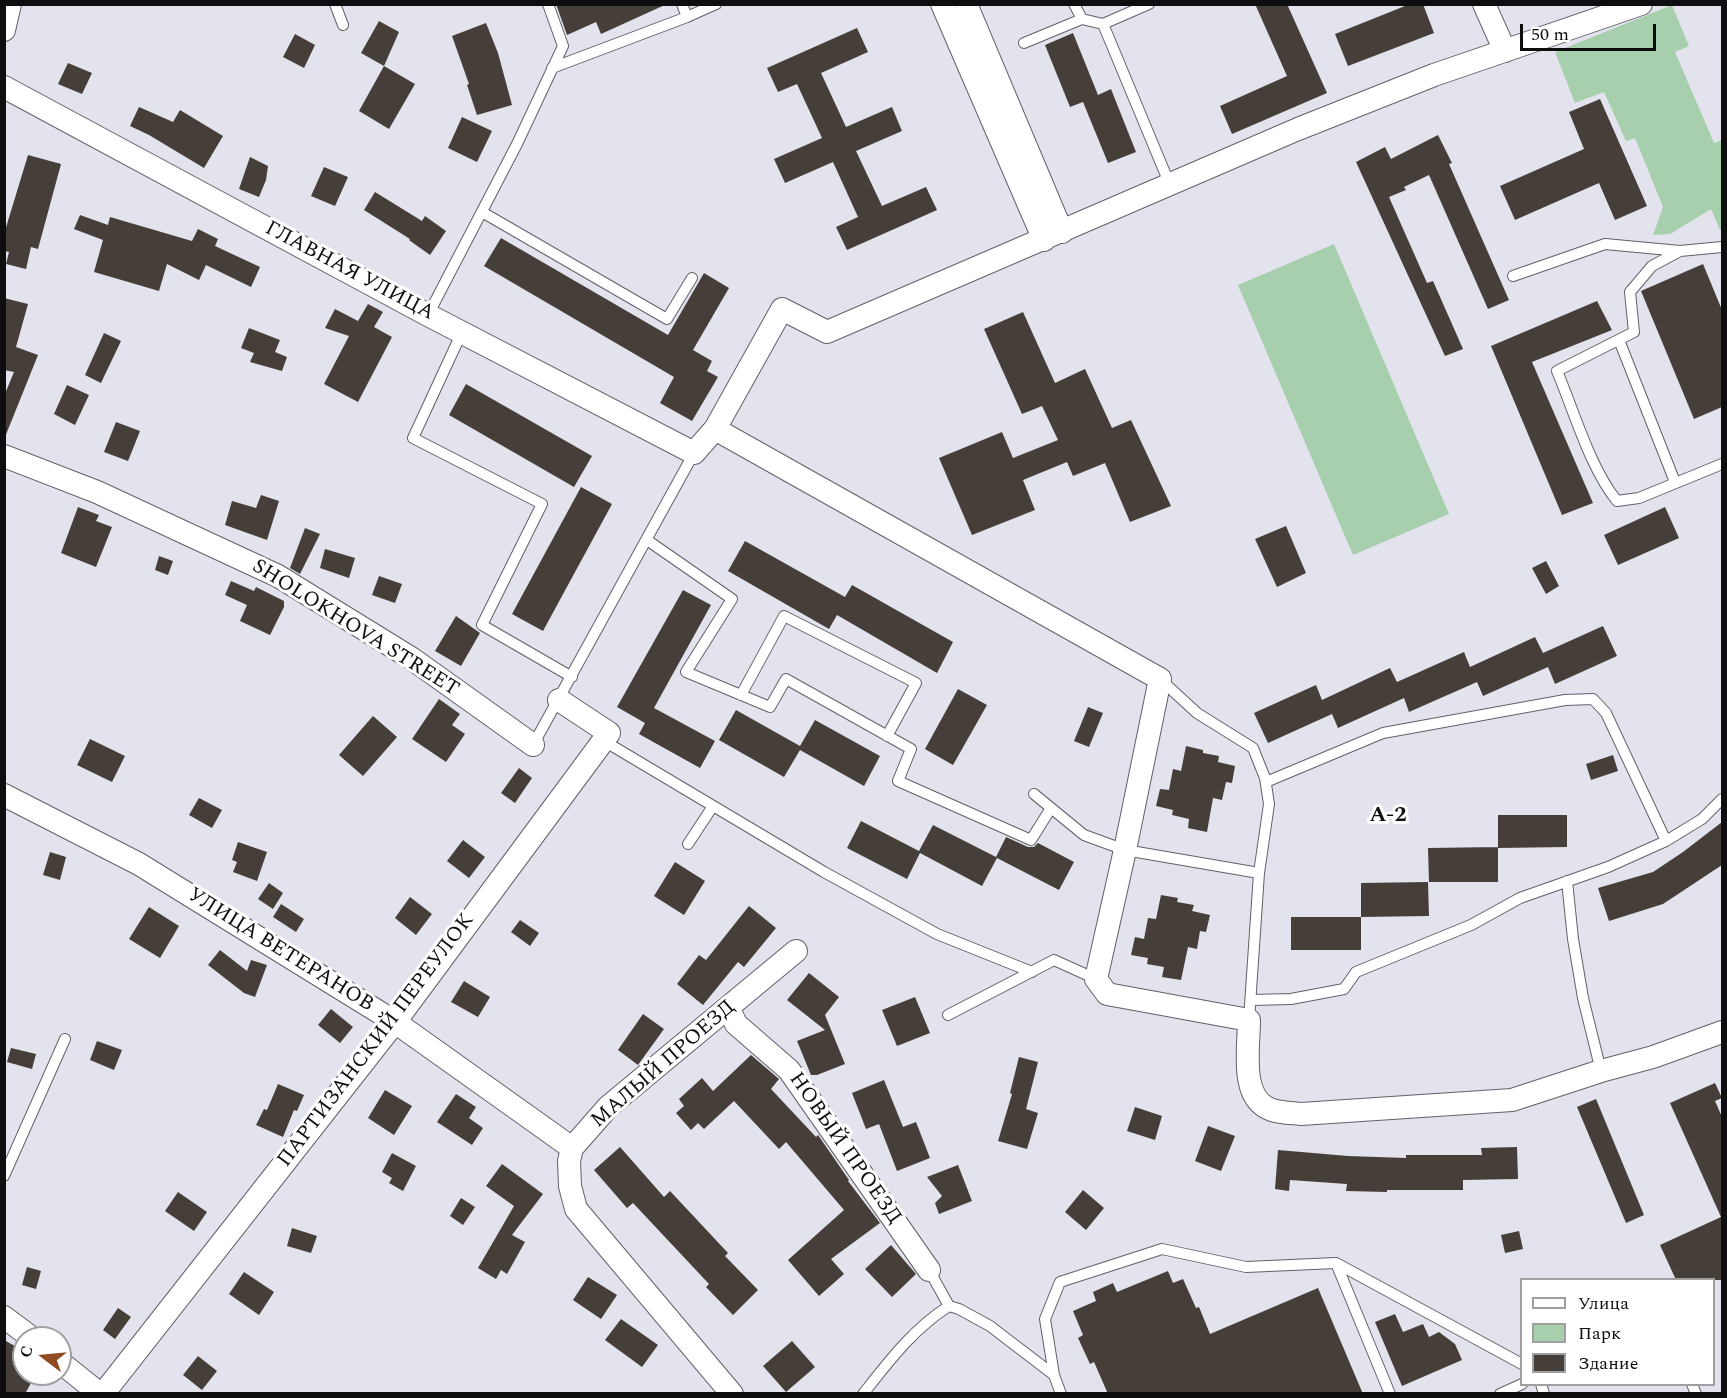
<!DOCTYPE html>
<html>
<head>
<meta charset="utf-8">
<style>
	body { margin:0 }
	#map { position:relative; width:1727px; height:1398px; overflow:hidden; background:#e3e3ee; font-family:Spectral,serif }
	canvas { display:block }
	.frame { position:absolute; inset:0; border:6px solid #0e0e11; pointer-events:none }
	.legend { position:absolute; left:1520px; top:1278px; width:195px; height:108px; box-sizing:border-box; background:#fff; border:2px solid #9f9fa0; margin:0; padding:8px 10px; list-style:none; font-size:18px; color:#0e0e11 }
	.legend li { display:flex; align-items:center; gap:12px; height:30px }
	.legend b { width:30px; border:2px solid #9f9fa0 }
	.north { position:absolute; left:12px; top:1326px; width:60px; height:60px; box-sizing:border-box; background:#fff; border:2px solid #9f9fa0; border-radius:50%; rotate:286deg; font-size:16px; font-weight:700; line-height:24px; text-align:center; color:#0e0e11 }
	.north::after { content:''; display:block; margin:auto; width:21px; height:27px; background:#914c22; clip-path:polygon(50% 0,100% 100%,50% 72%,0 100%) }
	.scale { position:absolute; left:1520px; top:24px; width:136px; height:27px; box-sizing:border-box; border:3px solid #0e0e11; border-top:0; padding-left:8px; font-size:18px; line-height:21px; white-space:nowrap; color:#0e0e11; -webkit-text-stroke:4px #fff; paint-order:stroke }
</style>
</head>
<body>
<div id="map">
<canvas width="1727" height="1398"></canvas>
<div class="frame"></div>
<ul class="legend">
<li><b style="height:8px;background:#fff"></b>Улица</li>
<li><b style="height:16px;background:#a7cfad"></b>Парк</li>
<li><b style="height:16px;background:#463e39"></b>Здание</li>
</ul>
<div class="north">С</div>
<div class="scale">50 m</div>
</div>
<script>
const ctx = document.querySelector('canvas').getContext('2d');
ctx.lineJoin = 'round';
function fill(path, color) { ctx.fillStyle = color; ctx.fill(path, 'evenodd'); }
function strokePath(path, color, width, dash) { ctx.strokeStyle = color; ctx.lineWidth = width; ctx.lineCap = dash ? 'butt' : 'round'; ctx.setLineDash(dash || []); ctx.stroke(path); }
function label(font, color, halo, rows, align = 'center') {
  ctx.font = font + ' Spectral,serif'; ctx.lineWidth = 6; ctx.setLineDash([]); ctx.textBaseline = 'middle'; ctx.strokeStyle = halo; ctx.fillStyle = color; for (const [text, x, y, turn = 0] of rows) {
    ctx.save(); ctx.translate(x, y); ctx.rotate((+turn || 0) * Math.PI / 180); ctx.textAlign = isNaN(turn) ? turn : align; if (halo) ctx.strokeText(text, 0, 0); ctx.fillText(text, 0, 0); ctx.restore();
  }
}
fill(new Path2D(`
	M1672,5L1689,46L1675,52L1714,143L1722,140V230H1720L1711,209L1670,234L1653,235L1663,207L1635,138L1626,141L1604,92L1575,103L1555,52Z
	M1334,244L1449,514L1353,555L1238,285Z`), '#a7cfad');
fill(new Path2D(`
	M556,4H667L601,34L596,22L567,35Z
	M1255,4H1287L1327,93L1232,134L1220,106L1287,76Z
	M1410,4H1423L1434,33L1348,66L1335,34Z
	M379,21L399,32L384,66L361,53Z
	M486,23L498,53L512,105L477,115L467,85L469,84L452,36Z
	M857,28L868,52L821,73L846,127L892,107L902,131L856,151L882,206L926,187L937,210L847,250L836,227L858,217L833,162L785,183L774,159L822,138L797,84L778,92L767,68Z
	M1073,33L1098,95L1111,89L1136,152L1108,163L1083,102L1070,107L1045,45Z
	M295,34L315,45L304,68L283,57Z
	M68,63L92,73L82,94L58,84Z
	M384,66L415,84L389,129L359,111Z
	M1600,99L1647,206L1615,220L1599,183L1515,220L1500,186L1584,149L1569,112Z
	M139,107L173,122L180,110L223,136L204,168L149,135L130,126Z
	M462,117L492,131L477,162L448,148Z
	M1438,135L1452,163L1449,164L1509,300L1488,309L1429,175L1404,187L1406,190L1389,197L1427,283L1433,281L1463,349L1445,356L1356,162L1385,147L1391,159Z
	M28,155L61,164L38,249L31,247L26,269L6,264L9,252L4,251V234Z
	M250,157L268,166L266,180L259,197L239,189Z
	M324,167L348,177L335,206L311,196Z
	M375,192L422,221L425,216L446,231L430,255L409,240L410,239L364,210Z
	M80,215L108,225L110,217L192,241L198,229L218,239L215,246L260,267L251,287L206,265L199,280L167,264L159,291L94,272L103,240L74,229Z
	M501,238L668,335L704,273L729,288L693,350L712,361L707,371L718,377L692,421L660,403L674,377L484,266Z
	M1703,264L1722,310V407L1694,419L1641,291Z
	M4,298L28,304L16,347L38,355L5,437L4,396L14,372L4,370Z
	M1597,301L1612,330L1532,362L1593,503L1562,515L1491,346Z
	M368,304L383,312L374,327L392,337L358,402L324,384L349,336L325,328L335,309L358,321Z
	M1023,312L1055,383L1085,369L1112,428L1131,420L1171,506L1130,522L1105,463L1073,476L1067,462L1023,480L1035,510L972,535L939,458L1002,432L1013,458L1058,440L1042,406L1022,414L984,329Z
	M249,328L280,340L275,352L287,357L282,371L250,362L254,353L241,348Z
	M104,333L121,341L101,383L85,375Z
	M466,384L592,456L574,487L449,415Z
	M67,385L89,395L75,425L54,414Z
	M116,422L140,431L128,461L104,452Z
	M581,487L612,504L543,631L512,614Z
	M261,495L279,501L267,540L225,525L232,501L256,508Z
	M78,507L99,515L96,521L112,527L96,567L61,553Z
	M1665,507L1679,538L1618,565L1604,535Z
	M1286,526L1306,573L1277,587L1255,539Z
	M305,528L320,534L300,574L290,568Z
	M745,541L845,597L852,585L953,642L937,673L837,615L829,629L728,571Z
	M325,549L355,558L349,578L320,568Z
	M159,556L173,561L168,575L155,570Z
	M1546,561L1559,586L1546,594L1532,568Z
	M379,576L402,584L395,603L372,595Z
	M231,581L254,591L256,587L284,601V607L270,635L240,621L247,605L225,595Z
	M683,590L711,605L654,708L715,741L700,768L639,734L645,723L617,707Z
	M456,616L480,633L461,666L435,651Z
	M1603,626L1617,656L1555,684L1548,667L1483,696L1477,682L1409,712L1404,698L1338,728L1332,714L1268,743L1254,713L1316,685L1322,700L1390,668L1397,682L1464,652L1470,667L1535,637L1543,653Z
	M958,689L987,705L953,765L925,749Z
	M439,699L460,714L452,725L465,734L446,762L412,739Z
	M1088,707L1103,713L1089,747L1074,741Z
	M736,710L800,746L815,720L880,756L864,786L800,750L784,777L719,740Z
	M373,716L397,737L363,776L339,755Z
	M90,739L125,756L112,782L77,765Z
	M1186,746L1203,750V753L1219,756L1218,762L1235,766L1232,783L1226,782L1222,800L1213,798L1207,832L1188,828L1189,819L1172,815L1173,810L1156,806L1160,789L1169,790L1173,769L1181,771Z
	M1613,755L1618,771L1591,780L1586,764Z
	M519,768L532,778L515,803L501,793Z
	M199,798L222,810L212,828L189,815Z
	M1498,815H1567V847L1498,848Z
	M861,821L919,851L933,825L996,857L1006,837L1028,847H1034L1038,843L1074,862L1059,890L997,858L982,886L920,853L907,879L847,848Z
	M1722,822V865L1663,904L1609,921L1598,888L1653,872L1683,852Z
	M463,840L485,857L469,878L447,861Z
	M238,842L267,852L257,881L233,872L237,862L232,860Z
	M1498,847V882H1429L1428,848Z
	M50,852L66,857L60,880L43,875Z
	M675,862L705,881L684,915L654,896Z
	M1428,882L1429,916L1361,917V950H1291V917H1361V883Z
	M269,883L283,893L273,909L258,899Z
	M1161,895L1178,898L1177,902L1194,905L1192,911L1210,915L1206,932L1200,931L1197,949L1188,947L1181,980L1162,977L1164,967L1147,964L1148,958L1131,955L1135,937L1144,939L1148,918L1156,919Z
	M410,897L432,914L416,935L395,918Z
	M281,904L304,919L296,932L273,917Z
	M749,906L776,928L744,967L738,962L703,1005L677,984L699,955L706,960Z
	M149,907L179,926L160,958L129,939Z
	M520,920L539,933L530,946L511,932Z
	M220,950L247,971L251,960L267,965L255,997L244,993L208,965Z
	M809,973L839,997L825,1015L845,1064L817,1075H811L797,1041L825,1030L787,1000Z
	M464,981L490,997L478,1017L451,1002Z
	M915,997L930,1033L897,1046L882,1010Z
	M331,1009L353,1027L340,1043L318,1025Z
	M643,1014L664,1029L638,1065L618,1050Z
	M97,1041L122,1050L114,1070L90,1060Z
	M11,1048L36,1054L32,1069L7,1062Z
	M751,1055L779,1079L771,1089L816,1137L818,1135L849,1180L848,1181L880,1223L831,1259L844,1274L819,1296L788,1260L844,1210L786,1142L779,1149L734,1101L704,1129L698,1123L691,1130L676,1113L684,1106L679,1099L702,1078L713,1091Z
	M1019,1057L1038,1062L1026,1109L1038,1113L1027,1149L998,1141L1012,1094L1010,1093Z
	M884,1080L903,1127L916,1122L930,1158L897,1171L879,1124L866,1129L852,1093Z
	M1715,1083L1722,1098L1715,1101L1722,1117V1280H1676L1660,1245L1721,1217L1670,1103Z
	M278,1084L304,1095L297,1111L294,1110L283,1137L256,1125L264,1109L267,1110Z
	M385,1090L412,1106L394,1135L368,1118Z
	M456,1094L476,1107L469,1118L483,1128L472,1145L437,1122Z
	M1596,1099L1644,1215L1626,1223L1577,1107Z
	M1135,1107L1162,1116L1155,1140L1127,1131Z
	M1208,1126L1235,1136L1221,1171L1195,1161Z
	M620,1147L664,1197L670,1191L728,1253L725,1256L758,1290L733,1315L706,1287L709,1284L633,1203L627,1208L594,1170Z
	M1517,1147L1518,1179L1463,1180V1190H1387V1192L1346,1191L1347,1184L1290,1180L1289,1191L1275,1189L1278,1150L1348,1156L1406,1158V1155H1482L1481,1148Z
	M392,1153L416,1166L403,1191L389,1183L392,1178L382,1172Z
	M502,1164L543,1194L512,1235L525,1242L507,1274L501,1270L496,1279L478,1268L514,1206L486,1186Z
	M958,1165L972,1201L939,1214L935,1203L942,1196L927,1177Z
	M1083,1190L1104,1208L1086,1230L1065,1212Z
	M178,1192L207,1212L194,1231L165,1211Z
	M461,1198L475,1207L463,1225L450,1216Z
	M292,1228L317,1236L311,1253L287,1246Z
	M1519,1231L1523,1249L1505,1253L1501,1235Z
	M891,1245L916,1274L892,1297L865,1269Z
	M27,1267L41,1271L36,1289L22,1285Z
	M1168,1271L1173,1283L1183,1279L1196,1308L1199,1307L1210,1334L1318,1288L1363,1394H1108L1094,1362L1090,1364L1078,1338L1083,1335L1073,1311L1096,1301L1093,1292L1113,1283L1117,1292Z
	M244,1272L274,1292L259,1315L229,1294Z
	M588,1277L617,1295L601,1319L573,1300Z
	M118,1308L131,1317L115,1339L103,1330Z
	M1395,1314L1403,1332L1423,1324L1429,1337L1439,1332L1455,1344L1462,1360L1402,1386L1375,1322Z
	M621,1319L658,1345L642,1367L605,1340Z
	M4,1340L24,1351V1374H36L25,1394H4Z
	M792,1341L815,1367L786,1392L763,1366Z
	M198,1356L217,1371L202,1390L183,1375Z`), '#463e39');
const lane = new Path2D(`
	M335,4L343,25
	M1074,4L1082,19L1103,24L1170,185
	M687,17L716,4
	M1103,24L1149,4
	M1024,43L1082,19
	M552,68L687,17L682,4
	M482,212L667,319L692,278
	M1722,247L1680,251L1652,266L1630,292L1634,332L1557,371C1574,411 1590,468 1617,501L1639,498L1722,464
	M1513,276L1605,244L1680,251
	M428,315L517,144L563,46L548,4
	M462,332L413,438L542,504L482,625L572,677
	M1619,340L1675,482
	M647,540L732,599L686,672L770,707L786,679L911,749L898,781L1031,840L1051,808
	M1160,679L1197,713L1253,748L1265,778L1269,804L1259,873L1249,1020
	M741,695L784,616L916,683L887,736
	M604,741L824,872L937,934L1032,972
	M533,745L694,453
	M1266,782L1383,733L1565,700L1593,699L1606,713L1666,841
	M1034,794L1084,835L1125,850L1259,873
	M688,844L713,806
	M1567,881L1573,939L1583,998L1601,1071
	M1251,1000L1291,999L1344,989L1356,972L1471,925L1520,898L1608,867L1666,841L1702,819L1722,799
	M948,1015L1054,960L1096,979
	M4,1176L65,1039
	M1336,1263L1390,1394
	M929,1270L949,1306L959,1309L990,1326L1054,1375L1061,1394
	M1054,1375L1045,1319L1060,1282L1162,1249L1246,1267L1336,1263L1522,1364
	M1541,1384L1544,1394
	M1692,1384L1696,1394
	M863,1394C889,1361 913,1329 949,1306
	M1500,1394L1522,1384`);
const street = new Path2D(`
	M942,4L1044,240
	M966,4L1062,232
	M1484,4L1505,51
	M4,30L10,4
	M4,87L428,315L694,453L715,429L782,309L827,332L1298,129L1434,75L1641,4
	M715,429L1160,679L1125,850L1096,979L1107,994L1249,1020C1249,1048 1239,1099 1272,1110C1281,1113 1292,1113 1301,1114L1512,1100L1601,1071L1653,1057L1722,1032
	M4,456L97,492L278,576L411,658L533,745
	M4,795L139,864L395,1022L572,1148
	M729,1009L736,1024L789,1070L929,1270
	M4,1317L32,1338
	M60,1362L100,1394
	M103,1394L395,1022L609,733L559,700
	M732,1394L576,1209L570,1186L569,1161L572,1148L587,1131L608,1107L796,951`);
strokePath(lane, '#61616a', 12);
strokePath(street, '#61616a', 24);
strokePath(lane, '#fff', 10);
strokePath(street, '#fff', 22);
label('21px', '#0e0e11', '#fff', [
	["ГЛАВНАЯ УЛИЦА",349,272,28],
	["SHOLOKHOVA STREET",355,629,32],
	["УЛИЦА ВЕТЕРАНОВ",280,951,32],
	["ПАРТИЗАНСКИЙ ПЕРЕУЛОК",377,1041,-53],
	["МАЛЫЙ ПРОЕЗД",664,1065,-41],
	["НОВЫЙ ПРОЕЗД",844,1149,55]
]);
label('bold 22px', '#0e0e11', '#fff', [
	["А-2",1388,817]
]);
</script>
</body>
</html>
